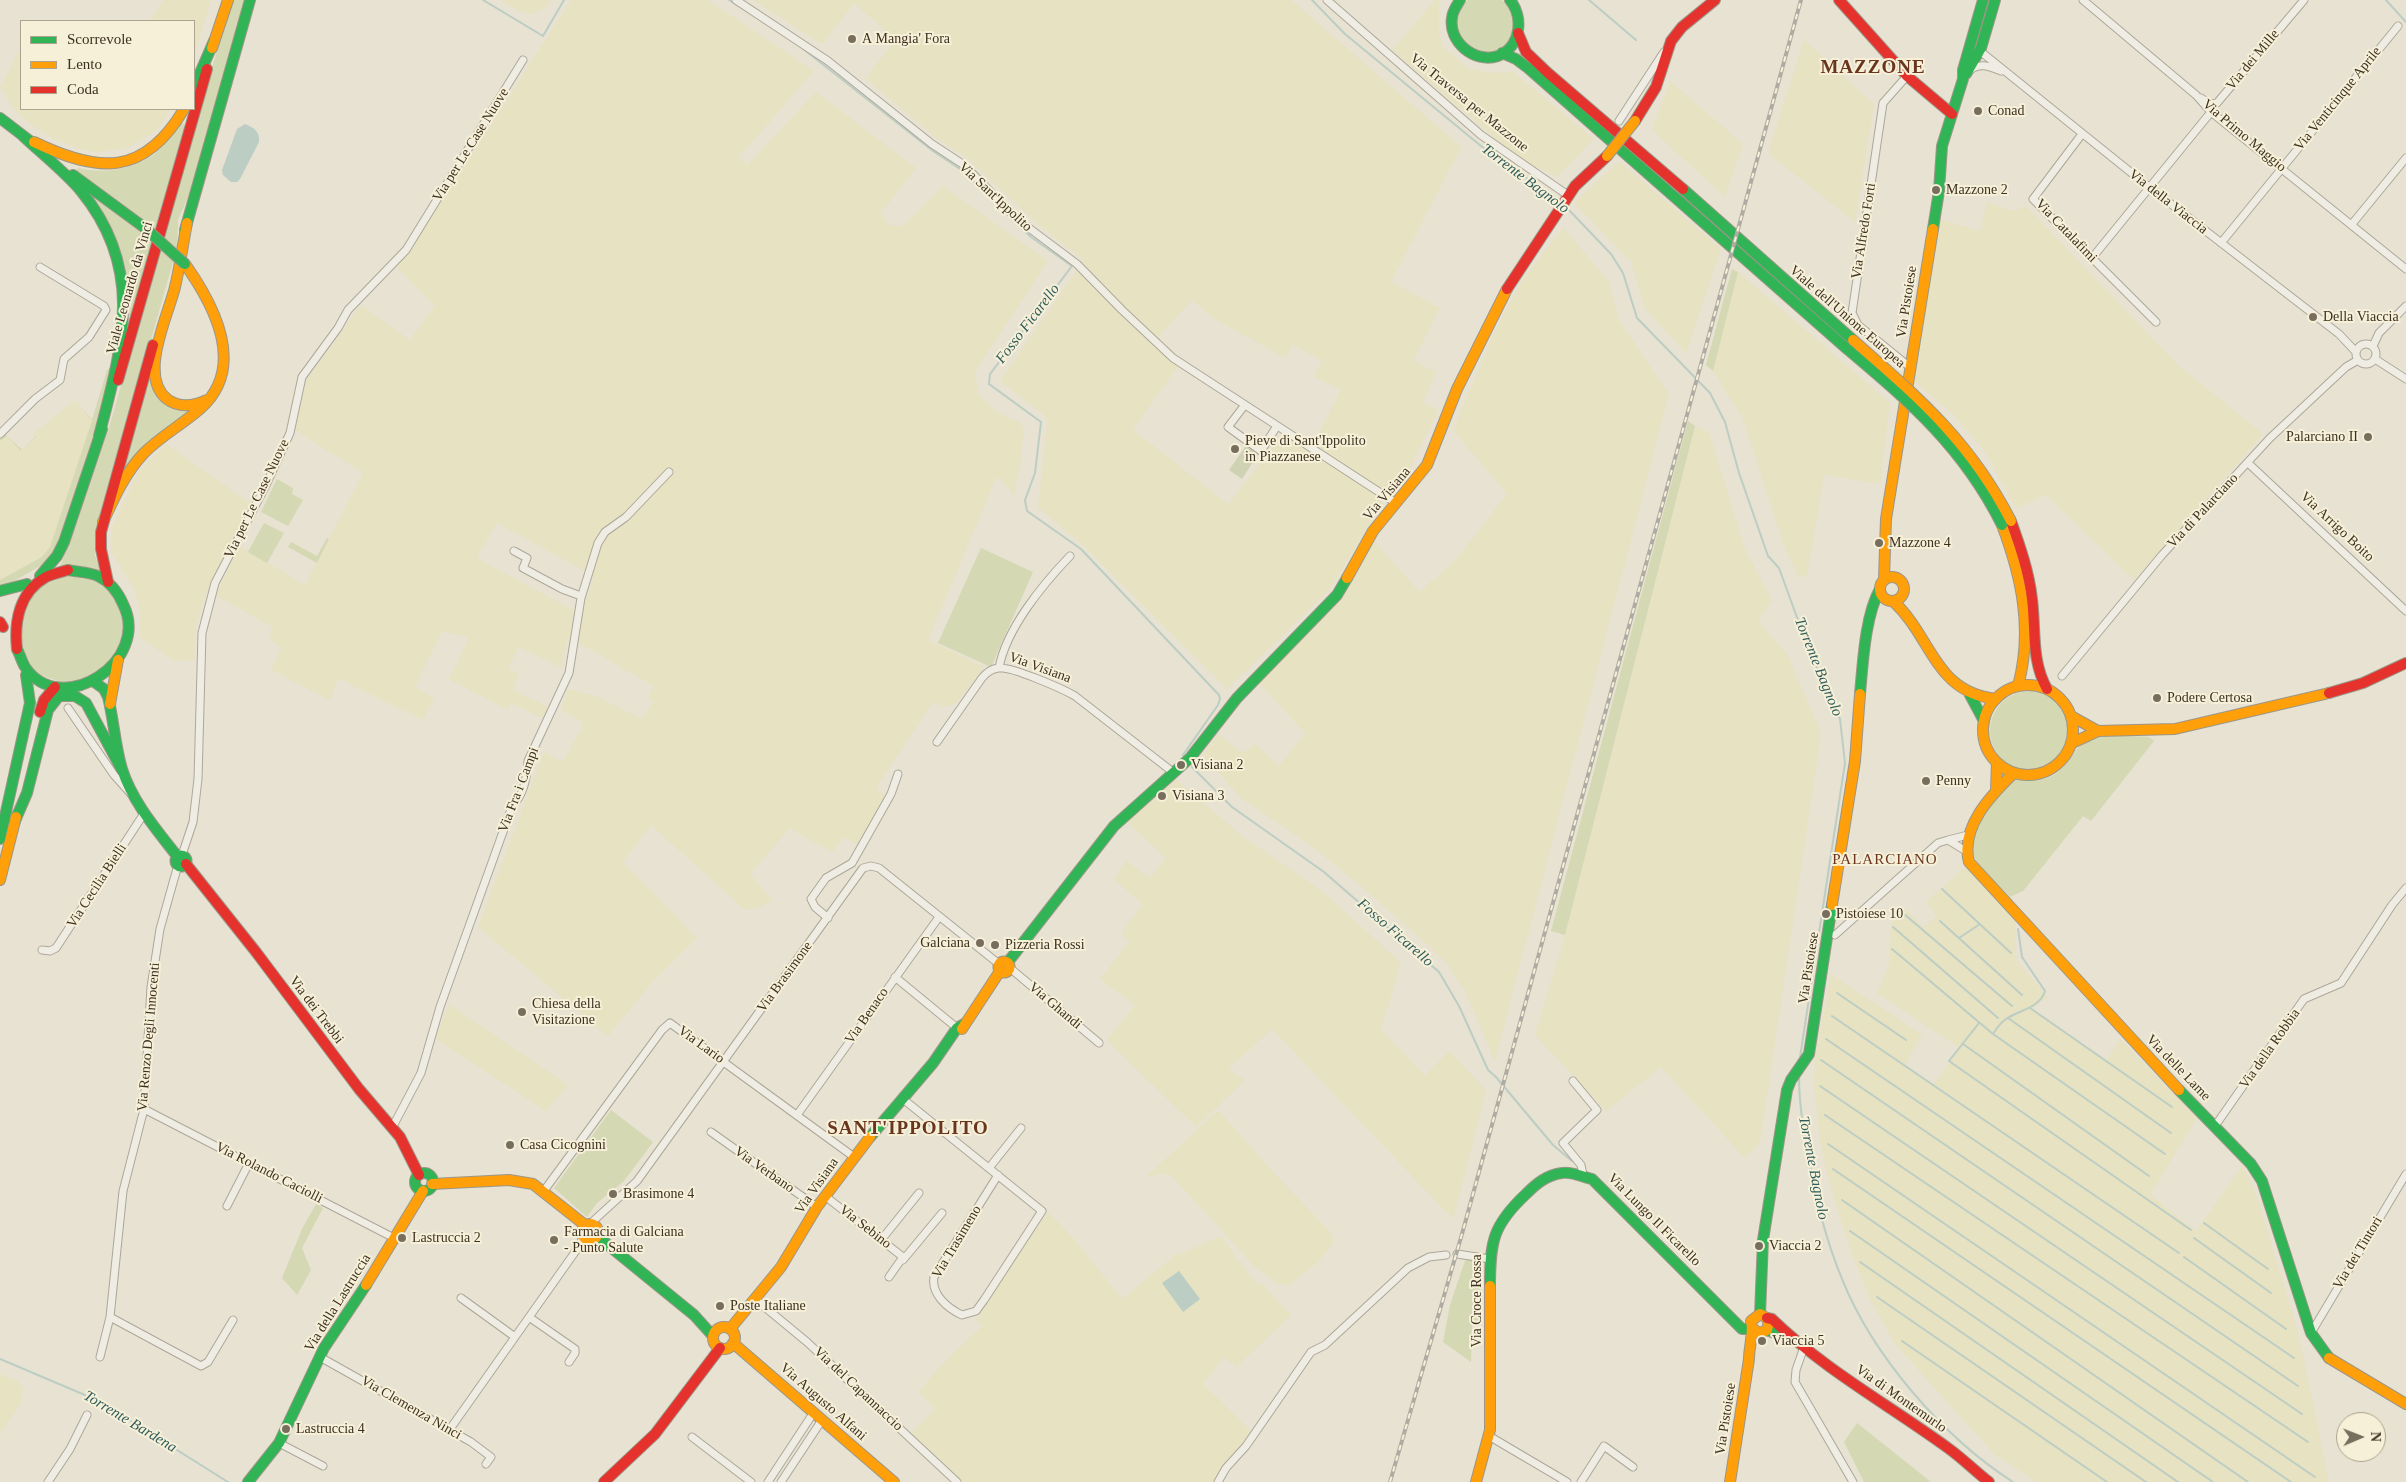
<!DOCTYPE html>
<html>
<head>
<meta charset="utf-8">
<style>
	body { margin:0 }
	#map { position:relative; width:2406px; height:1482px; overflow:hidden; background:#e7e2d1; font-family:Georgia,serif }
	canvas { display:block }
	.legend { position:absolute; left:20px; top:20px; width:175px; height:90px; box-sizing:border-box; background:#f7f0d8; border:1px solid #ada38e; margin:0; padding:6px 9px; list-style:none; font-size:15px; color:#3d3020 }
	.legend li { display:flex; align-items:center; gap:10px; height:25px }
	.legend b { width:25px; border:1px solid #ada38e }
	.north { position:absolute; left:2336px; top:1412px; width:50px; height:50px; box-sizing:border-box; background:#f7f0d8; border:1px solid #ada38e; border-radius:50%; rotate:89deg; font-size:14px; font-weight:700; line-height:20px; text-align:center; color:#3d3020 }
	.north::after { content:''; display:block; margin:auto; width:18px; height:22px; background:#786e5e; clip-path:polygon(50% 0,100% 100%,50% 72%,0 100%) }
</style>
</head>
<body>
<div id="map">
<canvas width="2406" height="1482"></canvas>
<ul class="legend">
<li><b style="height:6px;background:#30b455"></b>Scorrevole</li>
<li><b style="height:6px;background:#ff9f0a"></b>Lento</li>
<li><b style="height:6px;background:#e5322d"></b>Coda</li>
</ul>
<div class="north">N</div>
</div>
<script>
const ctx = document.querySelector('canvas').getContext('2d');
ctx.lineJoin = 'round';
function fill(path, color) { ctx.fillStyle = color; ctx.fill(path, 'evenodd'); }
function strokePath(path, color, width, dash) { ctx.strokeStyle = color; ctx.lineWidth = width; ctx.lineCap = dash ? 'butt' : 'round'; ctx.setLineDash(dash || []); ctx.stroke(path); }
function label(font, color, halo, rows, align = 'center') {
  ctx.font = font + ' Georgia,serif'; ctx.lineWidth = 4; ctx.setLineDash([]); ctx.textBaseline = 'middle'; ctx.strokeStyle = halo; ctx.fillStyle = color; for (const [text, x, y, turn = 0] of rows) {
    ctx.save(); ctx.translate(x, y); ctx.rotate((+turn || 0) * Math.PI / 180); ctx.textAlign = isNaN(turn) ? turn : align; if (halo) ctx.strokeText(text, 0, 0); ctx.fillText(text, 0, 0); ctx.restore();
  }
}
fill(new Path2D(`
	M164,0H211L194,55V21H150Z
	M500,0H551L546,8L533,14L521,12Z
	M571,0H708L814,71L739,157L747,165L816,92L916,168L881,213L888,225L903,226L943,186L1048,261L975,371L978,394L998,413L1020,422L1024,430L1020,465L1014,495L997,476L928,640L984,667L956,703L944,707L933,702L876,788L887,797L857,844L844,837L832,852L790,828L750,874L772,900L760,907L745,910L651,825L623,862L697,938L654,980L608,1036L478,927L544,752L563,762L584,723L561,710L568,689L595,696L641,719L654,701L648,697L654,686L568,637L561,667L519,647L508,668L519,674L513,690L548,707L543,718L510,703L508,710L449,679L469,638L442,631L415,687L434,698L423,720L338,678L330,700L271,670L281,648L269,639L273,627L216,596L239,546L305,585L363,473L295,430L306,381L361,305L410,340L435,306L397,267L444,198ZM497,523L594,576L582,615L477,558Z
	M753,0H1291L1461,147L1391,282L1440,308L1413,361L1436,372L1423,402L1438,411L1401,487L1389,492L1329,590L1227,689L1085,547L1038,507L1048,418L1000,381L1084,260L1041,227L967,158L939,140L865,78L896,40L854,3L822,44ZM1192,300L1214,319L1286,358L1293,344L1322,361L1314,377L1341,390L1309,452L1282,436L1228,504L1133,430L1182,360L1158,337Z
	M1435,0H1439V33L1442,46L1469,69L1491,73L1513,72L1594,139L1557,177L1514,155L1392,50Z
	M1804,40L1874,104L1855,222L1768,153Z
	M21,48V109H170L161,125L153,133L127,148L98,152L83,150L54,139L30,124L14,109L0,87Z
	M1670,81L1743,144L1725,197L1652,130Z
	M1619,161L1721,249L1686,353L1645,309L1631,262L1574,203Z
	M1987,202L2014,211L2026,206L2178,365L2263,434L2134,580L2046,495L2016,508L1986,453L1953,414L1913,380L1939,219L1980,231Z
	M1563,228L1608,280L1620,322L1669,394L1495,1061L1464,990L1443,959L1367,891L1313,847L1241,798L1203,755L1218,734L1243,753L1255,744L1279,766L1305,733L1258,682L1343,595L1373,539L1419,592L1455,561L1507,494L1453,430L1493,336L1523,279Z
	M1738,272L1890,403L1880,484L1824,475L1807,577L1798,576L1782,540L1743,419L1713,371Z
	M75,400L92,421V424L50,547L42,557L0,580V441L7,436L22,450L36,437L33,434Z
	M1695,426L1709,432L1744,547L1772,601L1758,622L1788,655L1821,734L1760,1143L1745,1158L1661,1067L1606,1111L1535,1035L1565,935Z
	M166,444L251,504L207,590L196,626L194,661L173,660L140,637V611L134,589L111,552L112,527L138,473Z
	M1176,779L1242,836L1321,890L1401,963L1381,1029L1425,1076L1449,1051L1486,1090L1453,1219L1272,1029L1228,1069L1245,1080L1196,1127L1107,1040L1135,1005L1100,979L1130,941L1121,934L1142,904L1114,879L1126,861L1150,878L1166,858L1127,822Z
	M1966,866L2016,916V960L2048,997L2032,1008L2107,1060L2120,1039L2197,1118L2150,1195L2196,1231L2243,1165L2257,1197L2293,1315L2306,1369L2329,1482H2037L1995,1455L1895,1344L1871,1301L1853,1257L1831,1189L1820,1142L1814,1085L1815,1060L1831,974L1922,1035L1904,1067L1934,1084L1960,1048L1877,993L1889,965L1891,923L1904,908L1924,927L1937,916L1926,902Z
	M449,1004L568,1085L546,1111L436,1039Z
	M1220,1112L1272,1171L1333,1235V1244L1318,1262L1289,1285L1278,1284L1255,1267L1171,1175L1160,1174L1146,1177L1215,1113Z
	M1048,1212L1075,1240L1122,1299L1179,1252L1180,1254L1221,1236L1255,1283L1262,1284L1291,1315L1236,1367L1224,1357L1203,1384L1253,1433L1215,1482H962L911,1434L935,1408L918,1392L953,1353L982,1327L976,1319L987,1305L1018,1252Z
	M0,1374L17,1381L24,1388L20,1404L0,1435Z`), '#e6e2c2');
fill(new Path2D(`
	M233,0H246L197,176L178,220L177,248L95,536V556L101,572L60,567L108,431L224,26Z
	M1468,0H1502C1522,15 1515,53 1488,53C1482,53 1472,48 1466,46C1456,30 1450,14 1468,0Z
	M182,123L186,125L128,332V294L90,201L95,199L76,172L78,168C102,174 132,170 153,155C164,147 173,133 182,123Z
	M1732,269L1738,272L1713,371L1706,365Z
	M113,366L90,450L54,552L42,565L0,589V580L42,557L50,547L92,421L75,400L33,434L36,437L21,451L7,436L0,441V437L4,433L22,450L35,437L33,434L75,400L92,420L107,370Z
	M150,371L152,382L194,410L121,474Z
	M1688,421L1695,426L1565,935L1551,931Z
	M277,479L293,488L292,494L303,500L288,526L261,512Z
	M264,523L284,533L267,563L248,552Z
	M327,538L329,539L317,563L288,547L291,542L317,556Z
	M981,548L1033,572L991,667L938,643Z
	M79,573L109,587L125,614L121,648L100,672L81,681L61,682L40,675L28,667L11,624L44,578Z
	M1990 731a40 40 0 1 1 80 0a40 40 0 1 1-80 0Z
	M2149,737L2154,741L2091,821L2083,816L2023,891L2010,897C1994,880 1962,858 1974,833C1977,825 1983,817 1988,810C1994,800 2001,785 2012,781C2024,777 2037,782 2050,777C2065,770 2069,758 2079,747C2095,730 2129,737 2149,737Z
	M611,1110L653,1142L624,1181L597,1203L587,1217L554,1188Z
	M316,1204L323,1208L302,1248L311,1270L297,1295L282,1278L302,1229Z
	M1466,1258L1481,1260L1482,1321H1472L1471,1362L1443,1342L1450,1305Z
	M1857,1423L1931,1482H1864L1844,1442Z`), '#d4d8b3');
fill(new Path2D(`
	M1248,443L1260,451L1242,479L1229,470Z`), '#cfd2b3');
fill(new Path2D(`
	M245,124C254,128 260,131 259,142L240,179L237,182H231L223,175L222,170L237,129Z
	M1179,1271L1200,1299L1183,1312L1162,1283Z`), '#bccdc4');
strokePath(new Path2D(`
	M483,0L543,36L564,0
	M729,0L748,12
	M1312,0L1345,34L1481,146L1559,201
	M1589,0L1636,40
	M2386,0L2406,22
	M802,48L933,151L960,169L1031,237L1072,266L990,374L989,384L1041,422L1035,473L1025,500L1027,511L1081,549L1219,695L1220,699L1218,705L1183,755
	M1567,208L1611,254L1623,273L1637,318L1710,393L1725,422L1739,473L1768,556L1779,568L1810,653L1840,719L1845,763L1799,1064
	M1192,767L1232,807L1324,872L1439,972L1459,1006L1488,1070L1496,1077L1553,1145L1572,1161
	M1942,889L2011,953
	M1904,914L2012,1006
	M1940,921L2022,995
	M1893,927L1998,1018
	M1959,938L1980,924
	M1892,949L1993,1034L2165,1154
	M1837,993L1906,1040
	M2030,1008L2172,1107
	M1832,1016L2179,1253
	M2008,1018L2171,1133
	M1979,1023L1949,1061L2191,1230
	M1993,1034C1997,1028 2000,1023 2006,1019C2019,1010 2040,1008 2045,991L2022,957L2018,929
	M1826,1039L2294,1358
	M1963,1044L2149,1176
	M1821,1060L2298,1386
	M1799,1076C1799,1102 1803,1129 1808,1155C1815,1197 1826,1240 1842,1279C1873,1356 1943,1437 2013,1482
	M1820,1086L2302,1414
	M1825,1115L2308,1442
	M1828,1144L2315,1477
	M1833,1169L2291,1482
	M1842,1200L2248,1482
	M2204,1223L2268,1269
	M1850,1231L2213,1482
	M2194,1238L2271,1293
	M2184,1257L2286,1329
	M1860,1262L2178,1482
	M1877,1297L2146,1482
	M1902,1341L2107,1482
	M0,1359L99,1401L228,1482`), '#bccdc4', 2);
const street = new Path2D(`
	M736,0L828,61L932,144L964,165L1017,219L1077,264L1122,310L1173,358L1396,503
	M1327,0L1481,135L1569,196
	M2083,0L2196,95L2211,112L2406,269
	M1980,51L2149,187L2339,334L2356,352
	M1969,71C1979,62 1989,66 2001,71
	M1907,76L1883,103L1852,313L1858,325L1911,368
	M2201,98L2211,104L2217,103L2304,0
	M1619,121L1664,52
	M2082,134L2033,199L2156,322
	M2352,224L2406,158
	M2221,243L2398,26
	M2092,258L2211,112
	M2356 354a10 10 0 1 1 20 0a10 10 0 1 1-20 0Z
	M2373,346L2379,333L2406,306
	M2375,359L2406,379
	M1244,406L1228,427L1261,451L1277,426
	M0,434L35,399L60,380L64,359L89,337L106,310L104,306L40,267
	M2248,463L2406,611
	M514,551L527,558L523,568L562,589L581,596
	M999,668C1006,629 1043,584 1070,556
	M2062,676L2162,555L2270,438L2346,367L2358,360
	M68,708L114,775L131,794
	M937,742L982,678C986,673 991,669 998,668C1011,666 1063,689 1075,696L1174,773
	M1948,840L1968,835
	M182,855L193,822L198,779L202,633L215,583L265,487L290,433L302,377L338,328L348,310L406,250L523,60
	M828,918L815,907L811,899L826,878L852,863L891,794L898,774
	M1835,935L1938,843L1948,840L1966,851
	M42,950L50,951L56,948L145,812
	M1010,968L1099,1043
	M895,977L957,1028
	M1573,1081L1597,1110L1563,1143L1581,1165L1583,1175
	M903,1099L1042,1211L984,1300L976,1311L962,1315C947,1308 931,1294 934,1277L998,1175
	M144,1109L394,1238
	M797,1115L939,917
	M2215,1126L2304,999L2341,983L2392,905L2406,888
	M392,1128L421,1073L440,1007L513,804C524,796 527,775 528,761L569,673L581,598L598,543L605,532L626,517L669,472
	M711,1132L817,1207
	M989,1168L1021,1128
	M543,1192L662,1030L670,1023L854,1157
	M825,1196L903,1257L889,1277
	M227,1206L249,1163
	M591,1223L637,1181L863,868L871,866L879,868L999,964
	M881,1240L919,1193
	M580,1245L589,1240
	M1457,1254L1490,1259
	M903,1260L942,1213
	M461,1298L515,1337
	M755,1299L807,1342L957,1482
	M110,1317L201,1366L208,1362L233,1320
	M529,1317L575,1349V1353L569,1362
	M2311,1333L2406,1174
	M1804,1347L1796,1370L1795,1382L1853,1482
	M100,1357L110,1317L123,1191L144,1109L151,987L160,929L178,865
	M320,1357L471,1442L491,1457L486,1464
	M450,1429L580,1245L583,1236
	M1489,1436L1567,1482
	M692,1437L751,1482
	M279,1443L323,1466
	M48,1482L70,1449L87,1415
	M768,1482L814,1412
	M781,1482L822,1420
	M1218,1482L1226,1468L1246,1446L1311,1352L1325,1345L1408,1268L1429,1257L1446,1255
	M1581,1482L1604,1446L1633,1467`);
const fast = new Path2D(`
	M1460,0C1457,5 1452,12 1452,18C1448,41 1474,64 1498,56C1521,47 1524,17 1510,0
	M1502,53L1516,59L1528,68L1846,348
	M1966,74L1981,48L1995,0
	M194,87L214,41
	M0,118L30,141
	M23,136C42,154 64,171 81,191C146,270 122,347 99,436
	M73,175L145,228
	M1683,189L1853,340
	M1933,229L1939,191L1942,146L1963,79V70L1983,0
	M185,230L250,0
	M40,576L57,556L64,542L102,429
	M0,591L27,584
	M17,649C20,655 22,662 25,667C61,720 152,661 123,604C118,592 110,582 98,576C89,572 77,572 68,570
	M93,681L104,689L108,697C114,721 115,746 122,769C132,801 156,829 177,856
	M1860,694C1863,662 1865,616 1880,589
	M1970,695L1984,721
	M14,823L27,793L48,710L59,696H75L86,703L123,772
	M0,839L30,703L26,675
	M175.5 861a5.5 5.5 0 1 1 11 0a5.5 5.5 0 1 1-11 0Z
	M1008,962L1114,826L1190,758L1237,698L1337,595L1347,578
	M2179,1090L2251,1164L2262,1181L2311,1333L2329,1358
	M870,1137L933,1063L957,1028L964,1024
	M415 1182a9 9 0 1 1 18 0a9 9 0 1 1-18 0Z
	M597,1236L694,1315L713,1336
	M1490,1286C1490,1241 1493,1225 1526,1194C1537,1183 1547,1175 1562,1173C1571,1171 1583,1177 1592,1179L1742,1329H1753
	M1760,1314L1763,1240L1787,1090L1791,1080L1809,1054L1832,905
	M1767,1330L1794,1340
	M248,1482L279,1443L324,1348L366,1285`);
const slow = new Path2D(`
	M212,48L228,0
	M34,142C98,173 144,177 184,109
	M187,223C183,244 180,266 175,287C168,316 138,376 167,399C179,408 194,406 207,400
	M103,522C114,498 125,473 144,453C161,436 183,424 201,408C247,366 214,305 185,264
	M2002,525C2022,578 2033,630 2018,686
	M1880 589a12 12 0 1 1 24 0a12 12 0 1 1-24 0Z
	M1347,578L1373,531L1427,465L1457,389L1507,289
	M1884,579L1886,519L1933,229
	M1893,601C1933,638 1934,692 1996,699
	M1983 730a45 45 0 1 1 90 0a45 45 0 1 1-90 0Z
	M110,704L118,660
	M2071,716L2098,731
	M2072,743L2098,731L2175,729L2329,693
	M2014,773C1991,795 1960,827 1969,862L2179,1090
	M1996,790L1997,763
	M0,880L16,817
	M1832,905L1855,761L1860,694
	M998.5 967a5.5 5.5 0 1 1 11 0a5.5 5.5 0 1 1-11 0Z
	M962,1029L1000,971
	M432,1184L509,1180L533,1184L585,1225
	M582 1232a8 8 0 1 1 16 0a8 8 0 1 1-16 0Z
	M366,1285L423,1191
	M713 1338a11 11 0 1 1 22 0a11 11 0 1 1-22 0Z
	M730,1329L781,1267L817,1207L870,1137
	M733,1343L894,1482
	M2329,1358L2406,1404
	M1476,1482L1490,1430V1286
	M1730,1482L1749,1359C1749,1346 1754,1333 1751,1321L1760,1314C1768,1318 1770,1321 1767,1330L1759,1333L1753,1329`);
const jam = new Path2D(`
	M1839,0L1907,76L1952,114
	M1518,33L1526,52L1548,73L1683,189
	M1635,121L1656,87L1671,41L1682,27L1715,0
	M1507,289L1575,186L1607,156
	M118,380L207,69
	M2011,521C2020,546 2029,572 2032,599C2036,630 2031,660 2047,689
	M108,582L101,549V532L153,345
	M0,622L3,627
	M17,649C14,622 19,592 46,577C52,574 61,572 68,570
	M2329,693L2363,683L2406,663
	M40,712L44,700L55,687
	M186,864L256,952L359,1089L400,1137L419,1175
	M1767,1318L1772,1319C1825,1370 1889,1405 1948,1448C1962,1458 1975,1471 1989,1482
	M604,1482L655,1434L720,1348`);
strokePath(street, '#aca799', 9);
strokePath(fast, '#9c9689', 12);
strokePath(slow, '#9c9689', 12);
strokePath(jam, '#9c9689', 12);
strokePath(street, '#efece3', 7);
strokePath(fast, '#30b455', 10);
strokePath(slow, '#ff9f0a', 10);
strokePath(jam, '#e5322d', 10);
const rail = new Path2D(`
	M1390,1482L1462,1234L1801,0`);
strokePath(rail, '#afaba2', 4);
strokePath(rail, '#f7f0d8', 2, [5.5]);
const fastBridge = new Path2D(`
	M145,228L185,264
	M1846,348C1911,403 1963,447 2002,525`);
const slowBridge = new Path2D(`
	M1607,156L1635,121
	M1853,340C1919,398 1970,441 2011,521`);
strokePath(fastBridge, '#9c9689', 12, []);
strokePath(slowBridge, '#9c9689', 12, []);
strokePath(fastBridge, '#30b455', 10);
strokePath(slowBridge, '#ff9f0a', 10);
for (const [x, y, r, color] of [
	[852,39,5,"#786e5e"],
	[1978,111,5,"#786e5e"],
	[1936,190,5,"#786e5e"],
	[2313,317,5,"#786e5e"],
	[2368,437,5,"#786e5e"],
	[1235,449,5,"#786e5e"],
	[1879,543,5,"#786e5e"],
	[2157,698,5,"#786e5e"],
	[1181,765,5,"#786e5e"],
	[1926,781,5,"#786e5e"],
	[1162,796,5,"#786e5e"],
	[1826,914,5,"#786e5e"],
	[980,943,5,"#786e5e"],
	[995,945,5,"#786e5e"],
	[522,1012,5,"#786e5e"],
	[510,1145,5,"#786e5e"],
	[613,1194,5,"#786e5e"],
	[402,1238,5,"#786e5e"],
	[554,1240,5,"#786e5e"],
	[1759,1246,5,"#786e5e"],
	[720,1306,5,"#786e5e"],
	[1762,1341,5,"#786e5e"],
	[286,1429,5,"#786e5e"]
]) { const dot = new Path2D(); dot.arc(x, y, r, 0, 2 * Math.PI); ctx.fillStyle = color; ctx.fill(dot); strokePath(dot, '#f7f0d8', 2); }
label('14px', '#3d3020', '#f7f0d8', [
	["A Mangia' Fora",862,39],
	["Conad",1988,111],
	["Mazzone 2",1946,190],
	["Della Viaccia",2323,317],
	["Palarciano II",2358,437,"right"],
	["Pieve di Sant'Ippolito",1245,441],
	["in Piazzanese",1245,457],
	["Mazzone 4",1889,543],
	["Podere Certosa",2167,698],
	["Visiana 2",1191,765],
	["Penny",1936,781],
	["Visiana 3",1172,796],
	["Pistoiese 10",1836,914],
	["Galciana",970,943,"right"],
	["Pizzeria Rossi",1005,945],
	["Chiesa della",532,1004],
	["Visitazione",532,1020],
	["Casa Cicognini",520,1145],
	["Brasimone 4",623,1194],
	["Farmacia di Galciana",564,1232],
	["- Punto Salute",564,1248],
	["Lastruccia 2",412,1238],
	["Viaccia 2",1769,1246],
	["Poste Italiane",730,1306],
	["Viaccia 5",1772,1341],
	["Lastruccia 4",296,1429]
], 'left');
label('14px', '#3d3020', '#f7f0d8', [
	["Via dei Mille",2253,60,-50],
	["Via Venticinque Aprile",2338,99,-51],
	["Via Traversa per Mazzone",1469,103,39],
	["Via Primo Maggio",2244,136,40],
	["Via per Le Case Nuove",471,145,-58],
	["Via Sant'Ippolito",995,197,43],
	["Via della Viaccia",2168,202,38],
	["Via Alfredo Forti",1864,231,-81],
	["Via Catalafimi",2066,231,46],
	["Viale Leonardo da Vinci",130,288,-74],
	["Via Pistoiese",1907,302,-81],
	["Viale dell'Unione Europea",1847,317,41],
	["Via Visiana",1387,494,-50],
	["Via per Le Case Nuove",257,499,-64],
	["Via di Palarciano",2203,511,-47],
	["Via Arrigo Boito",2337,527,43],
	["Via Visiana",1040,668,20],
	["Via Fra i Campi",519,790,-69],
	["Via Cecilia Bielli",97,886,-57],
	["Via Pistoiese",1809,968,-81],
	["Via Brasimone",785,977,-54],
	["Via Ghandi",1055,1006,40],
	["Via dei Trebbi",316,1010,53],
	["Via Benaco",867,1016,-55],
	["Via Renzo Degli Innocenti",149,1037,-85],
	["Via Lario",701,1045,36],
	["Via della Robbia",2270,1049,-55],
	["Via delle Lame",2178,1068,46],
	["Via Verbano",764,1170,35],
	["Via Rolando Caciolli",269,1173,27],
	["Via Visiana",817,1186,-55],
	["Via Lungo Il Ficarello",1654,1220,45],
	["Via Sebino",865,1227,38],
	["Via Trasimeno",957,1242,-59],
	["Via dei Tintori",2358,1253,-59],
	["Via Croce Rossa",1477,1301,-90],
	["Via della Lastruccia",338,1303,-58],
	["Via del Capannaccio",858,1389,43],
	["Via di Montemurlo",1901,1399,35],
	["Via Augusto Alfani",823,1402,41],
	["Via Clemenza Ninci",411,1408,30],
	["Via Pistoiese",1726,1419,-81]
]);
label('italic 15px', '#2f5c5c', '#f7f0d8', [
	["Torrente Bagnolo",1525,179,37],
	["Fosso Ficarello",1028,324,-53],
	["Torrente Bagnolo",1818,667,68],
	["Fosso Ficarello",1395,933,41],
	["Torrente Bagnolo",1813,1168,79],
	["Torrente Bardena",130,1422,31]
]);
ctx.letterSpacing = '1px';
label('15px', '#6a351e', '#f7f0d8', [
	["PALARCIANO",1885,860]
]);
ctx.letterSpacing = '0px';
ctx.letterSpacing = '1px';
label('bold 19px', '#6a351e', '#f7f0d8', [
	["MAZZONE",1873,68],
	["SANT'IPPOLITO",908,1129]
]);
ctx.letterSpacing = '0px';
</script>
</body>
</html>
